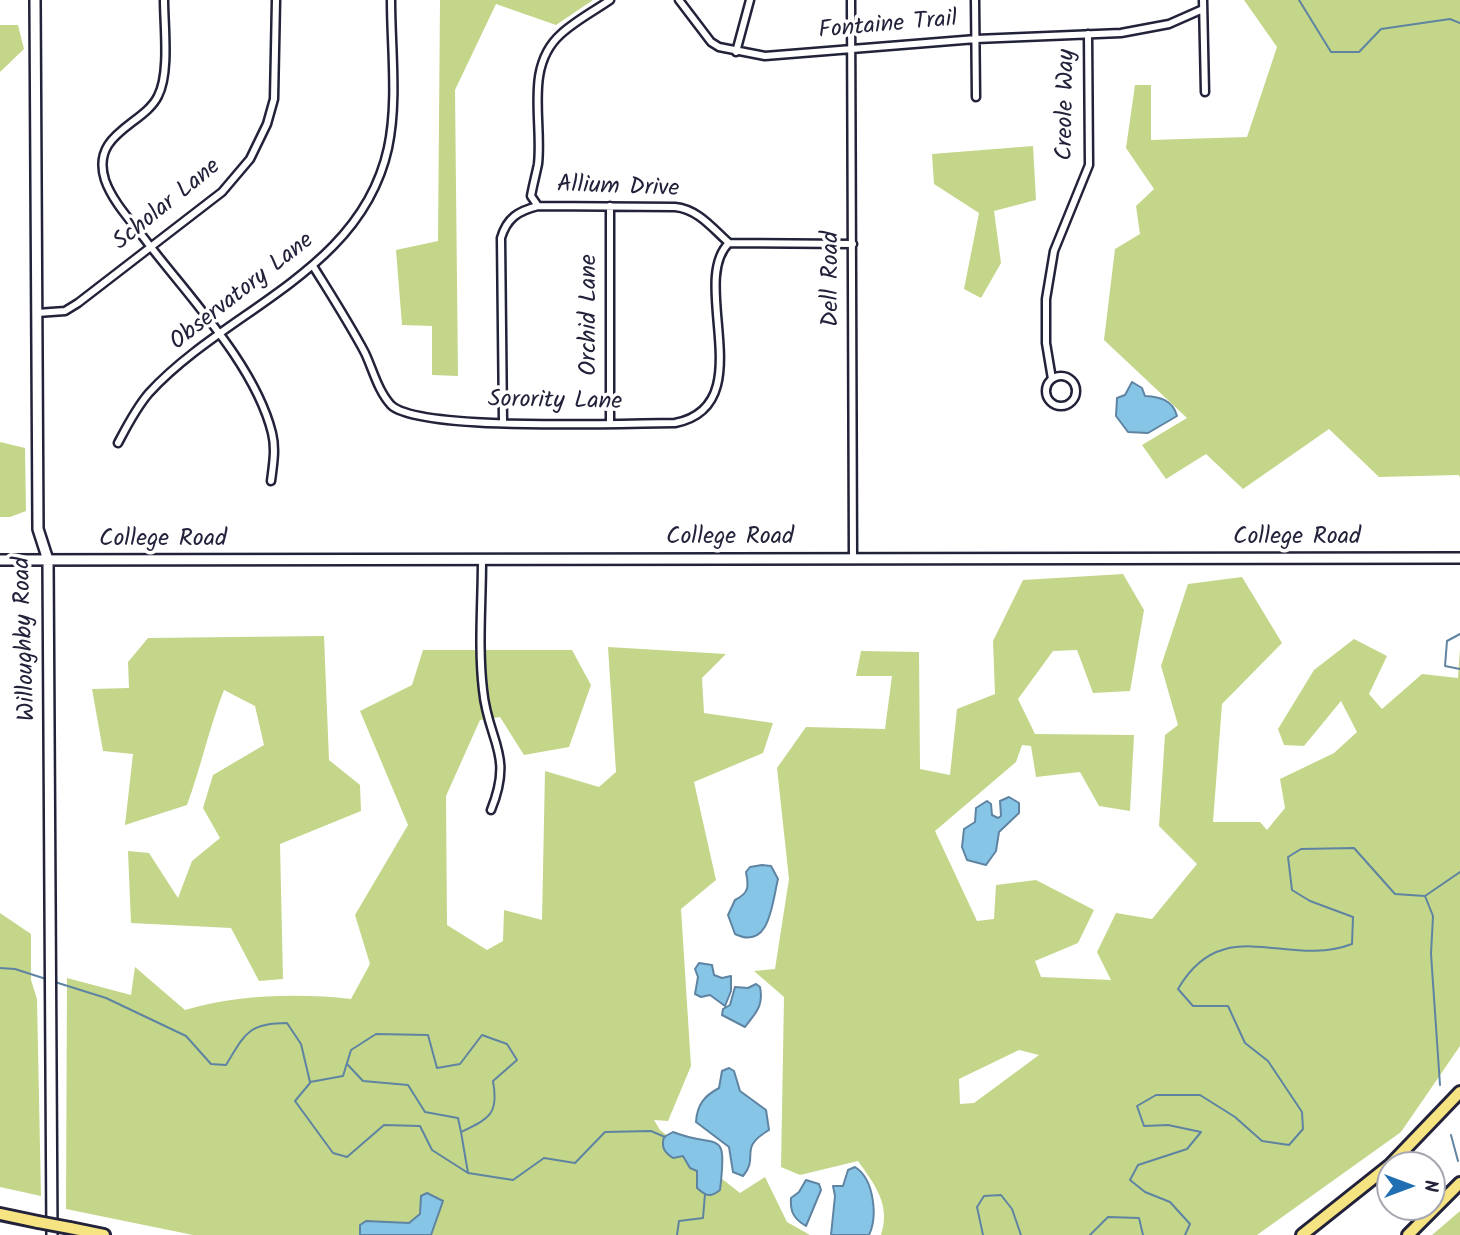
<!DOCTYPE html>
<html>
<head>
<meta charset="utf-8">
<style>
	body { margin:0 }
	#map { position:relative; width:1460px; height:1235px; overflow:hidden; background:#fff; font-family:Kalam,sans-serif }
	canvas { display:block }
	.north { position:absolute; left:1376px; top:1151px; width:70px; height:70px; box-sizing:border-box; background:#fff; border:2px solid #a7a7b1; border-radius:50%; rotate:90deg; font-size:19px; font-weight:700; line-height:28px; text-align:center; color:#22223b }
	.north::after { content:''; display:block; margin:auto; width:24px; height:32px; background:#1f6fb2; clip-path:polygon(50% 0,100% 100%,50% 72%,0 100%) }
</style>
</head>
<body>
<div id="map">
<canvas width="1460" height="1235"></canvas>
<div class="north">N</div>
</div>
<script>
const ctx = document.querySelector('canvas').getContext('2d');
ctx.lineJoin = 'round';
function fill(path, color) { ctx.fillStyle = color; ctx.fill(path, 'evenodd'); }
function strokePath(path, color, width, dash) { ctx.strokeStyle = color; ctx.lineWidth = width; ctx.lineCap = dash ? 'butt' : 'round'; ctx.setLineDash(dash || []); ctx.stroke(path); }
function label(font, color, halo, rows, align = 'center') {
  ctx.font = font + ' Kalam,sans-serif'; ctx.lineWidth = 7; ctx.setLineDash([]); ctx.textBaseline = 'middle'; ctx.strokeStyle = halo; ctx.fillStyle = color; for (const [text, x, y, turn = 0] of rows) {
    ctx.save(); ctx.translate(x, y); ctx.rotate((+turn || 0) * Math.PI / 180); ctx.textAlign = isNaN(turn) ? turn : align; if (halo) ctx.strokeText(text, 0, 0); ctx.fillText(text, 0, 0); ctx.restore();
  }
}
fill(new Path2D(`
	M440,0H593L556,25L496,4L455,90L458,376L432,375V326L402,325L396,250L438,241Z
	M1244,0H1460V478L1459,475L1379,477L1329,429L1243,489L1206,454L1166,479L1142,445L1187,418L1104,340L1115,249L1140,234L1136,206L1154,189L1126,148L1135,85H1151V140L1247,137L1277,47Z
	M0,25H18L24,49L0,72Z
	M1033,146L1036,200L994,211L1001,263L981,298L964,289L979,213L934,184L932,154Z
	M0,442L25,448L26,511L10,517H0Z
	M1123,574L1144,610L1130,691L1093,693L1077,650L1053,651L1018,699L1035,734L1134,735L1130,811L1099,806L1080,772L1036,777L1031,746L1022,745L1016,762L935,831L977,921L994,919L996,885L1036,880L1094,910L1078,943L1035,961L1041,977L1111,980L1097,952L1116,913L1152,919L1197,864L1159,826L1165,735L1178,725L1161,666L1188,584L1242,577L1282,643L1222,704L1213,822H1260L1267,830L1285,808L1280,779L1334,753L1357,732L1341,701L1304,746L1284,745L1278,729L1314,670L1354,639L1387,656L1369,694L1382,709L1422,674L1458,678L1460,649V1046L1401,1132L1257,1235H881C891,1205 875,1185 858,1161L800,1175L781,1167L784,997L754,971L775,969L789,879L777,768L806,727L885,729L892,676H856L861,651L919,652L920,769L950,775L957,709L995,694L993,641L1023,580ZM1019,1050L1039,1055L974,1103L960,1104L959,1079Z
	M324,636L329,760L360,785L361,811L280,844L283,979L259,981L231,928L131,923L128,851L149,853L178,898L192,861L220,838L203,808L213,775L264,745L255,706L224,690C209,728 201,767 187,805L125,825L133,754L103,751L92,689L129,688L128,662L148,638Z
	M608,647L726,654L702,678L704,713L773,723L763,753L694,782L716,880L681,909L691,1066L668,1121L654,1120L660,1130L740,1193L765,1177L787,1222L810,1235H193L66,1209L67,978L131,995L135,967L185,1010C236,995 297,993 351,999L370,964L355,915L408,825L360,711L412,685L423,650H572L591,685L569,747L524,755L500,717L480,720L446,796L447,925L487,950L503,941L504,910L542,920L545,771L599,787L616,772Z
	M0,913L31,934V980L37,999L41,1196L0,1187Z
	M1460,1211V1235H1432Z`), '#c4d68a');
const water = new Path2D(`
	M1132,382L1142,388L1145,396C1160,397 1173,400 1177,416L1148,433L1128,432L1116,416L1117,398L1125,395Z
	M1009,797L1019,803V813L999,832L996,851L986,865L967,860L962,847L964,829L975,822L976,808L987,801L991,804L992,815L998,818L1001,816L1000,801Z
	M762,865L771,866L778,879C772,903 770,951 735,934L728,915L735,900C749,893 749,887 746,872L750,867Z
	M699,963L712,965L714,975L722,978L731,976V991L725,1006L710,995L701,997L695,994L698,977L695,969Z
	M756,984L760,987C764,1007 755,1013 745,1027L722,1015L723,1009L730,1005L735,987L748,988Z
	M729,1068L734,1071L740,1091L766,1110L769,1130C737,1149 760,1156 743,1176L733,1172L729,1147L696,1122C697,1105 704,1096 719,1088L722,1071Z
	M673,1132C718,1150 728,1125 720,1190C710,1198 706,1196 697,1188V1171L690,1168L683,1156L673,1158C664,1152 661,1147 664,1137Z
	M855,1167C874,1179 878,1216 869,1235H831L835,1196L833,1186H843L848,1170Z
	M806,1180L819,1184L821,1190L806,1226C794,1219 790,1212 791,1198L799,1192Z
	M427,1193L443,1201L431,1235H360V1225L366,1221L409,1223L420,1214L421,1196Z`);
fill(water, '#87c5e7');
strokePath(water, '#5f84a2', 2);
strokePath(new Path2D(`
	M1299,0L1331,52H1359L1381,29L1450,19L1460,23
	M1460,634L1447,641L1445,666L1460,669
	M1425,896L1433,916L1431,954L1440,1085
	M0,968L15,969L46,979
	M55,982L106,998L186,1036L211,1064L226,1065C245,1034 248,1023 287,1023L301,1044L310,1082L343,1076L351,1050L376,1034L428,1035L437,1068L460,1064L482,1035L507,1044L517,1060L493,1081C499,1114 490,1118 461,1132L468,1173L513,1180L544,1158L575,1163L605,1132L651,1131L665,1137
	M347,1064L363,1081L408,1085L425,1112L458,1118L461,1132
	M310,1083L295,1101L333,1153L347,1157L384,1125L420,1126L432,1150L468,1173
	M1451,1135L1458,1161
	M677,1235L679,1221L703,1218L705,1194
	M983,1235L977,1207L984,1196L1001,1195L1012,1209L1021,1235
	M1090,1235L1108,1217L1139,1218L1143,1235
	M1185,1235L1190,1224L1170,1202L1145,1192L1130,1180L1138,1165L1187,1149L1201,1132L1168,1125L1144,1126L1137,1106L1156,1095H1200L1235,1117L1262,1141L1289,1145L1303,1129L1302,1112L1268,1061L1245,1043L1228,1006H1193L1178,989C1223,911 1287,969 1352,944L1353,917L1310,901L1292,890L1288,857L1301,849L1354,848L1395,894L1425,896L1460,872`), '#5f84a2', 2);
const street = new Path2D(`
	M164,0C164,26 170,73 158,96C144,125 90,133 105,180C113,203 133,223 147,242C189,297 255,365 272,433C276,449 273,465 271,481
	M679,0L711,42L719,47L765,56L976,39L1121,33L1169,24L1203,9
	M851,0L853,558
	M975,0L976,97
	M1203,0L1205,92
	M736,52L750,0
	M538,206L531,196C533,185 536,174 538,164C543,121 524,67 561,34C575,21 594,11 610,0
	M610,206V424
	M313,266C331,295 349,323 365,353C373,370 378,391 391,405C419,432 628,423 675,423C762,406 688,282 729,243
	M37,313L65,311L78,303L222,192L250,159L267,124L274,99L276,0
	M1046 391a15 15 0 1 1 30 0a15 15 0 1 1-30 0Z
	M1052,379L1046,343V299L1054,251L1089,165L1088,34
	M503,422L501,238C507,218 518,211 538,206L675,207C698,209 713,229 729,243L853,244
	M118,443C127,426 136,408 149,393C226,309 361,272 388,148C398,101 391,48 391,0
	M482,560C482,603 478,647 483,690C488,742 514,753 491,810`);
const secondary = new Path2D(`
	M35,0L38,529L48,560L52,1235
	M0,560L1460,558`);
const highway = new Path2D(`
	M1390,1165L1460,1092
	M0,1214L38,1222
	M70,1228L104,1235
	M1302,1235L1390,1165
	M1408,1235L1460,1183`);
strokePath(street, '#22223b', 11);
strokePath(secondary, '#22223b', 14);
strokePath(highway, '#22223b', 16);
strokePath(street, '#fff', 6);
strokePath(secondary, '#fff', 9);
strokePath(highway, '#f6e381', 10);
const highwayBridge = new Path2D(`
	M38,1222L70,1228`);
strokePath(highwayBridge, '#22223b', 16, []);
strokePath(highwayBridge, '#f6e381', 10);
label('24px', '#22223b', '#fff', [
	["Fontaine Trail",888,27,-5],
	["Creole Way",1068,105,-89],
	["Allium Drive",618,189,2],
	["Scholar Lane",168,206,-39],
	["Dell Road",833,279,-90],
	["Observatory Lane",243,293,-38],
	["Orchid Lane",591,315,-90],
	["Sorority Lane",555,403,1],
	["College Road",730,539],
	["College Road",1297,539],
	["College Road",163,541],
	["Willoughby Road",27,639,-92]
]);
</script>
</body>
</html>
